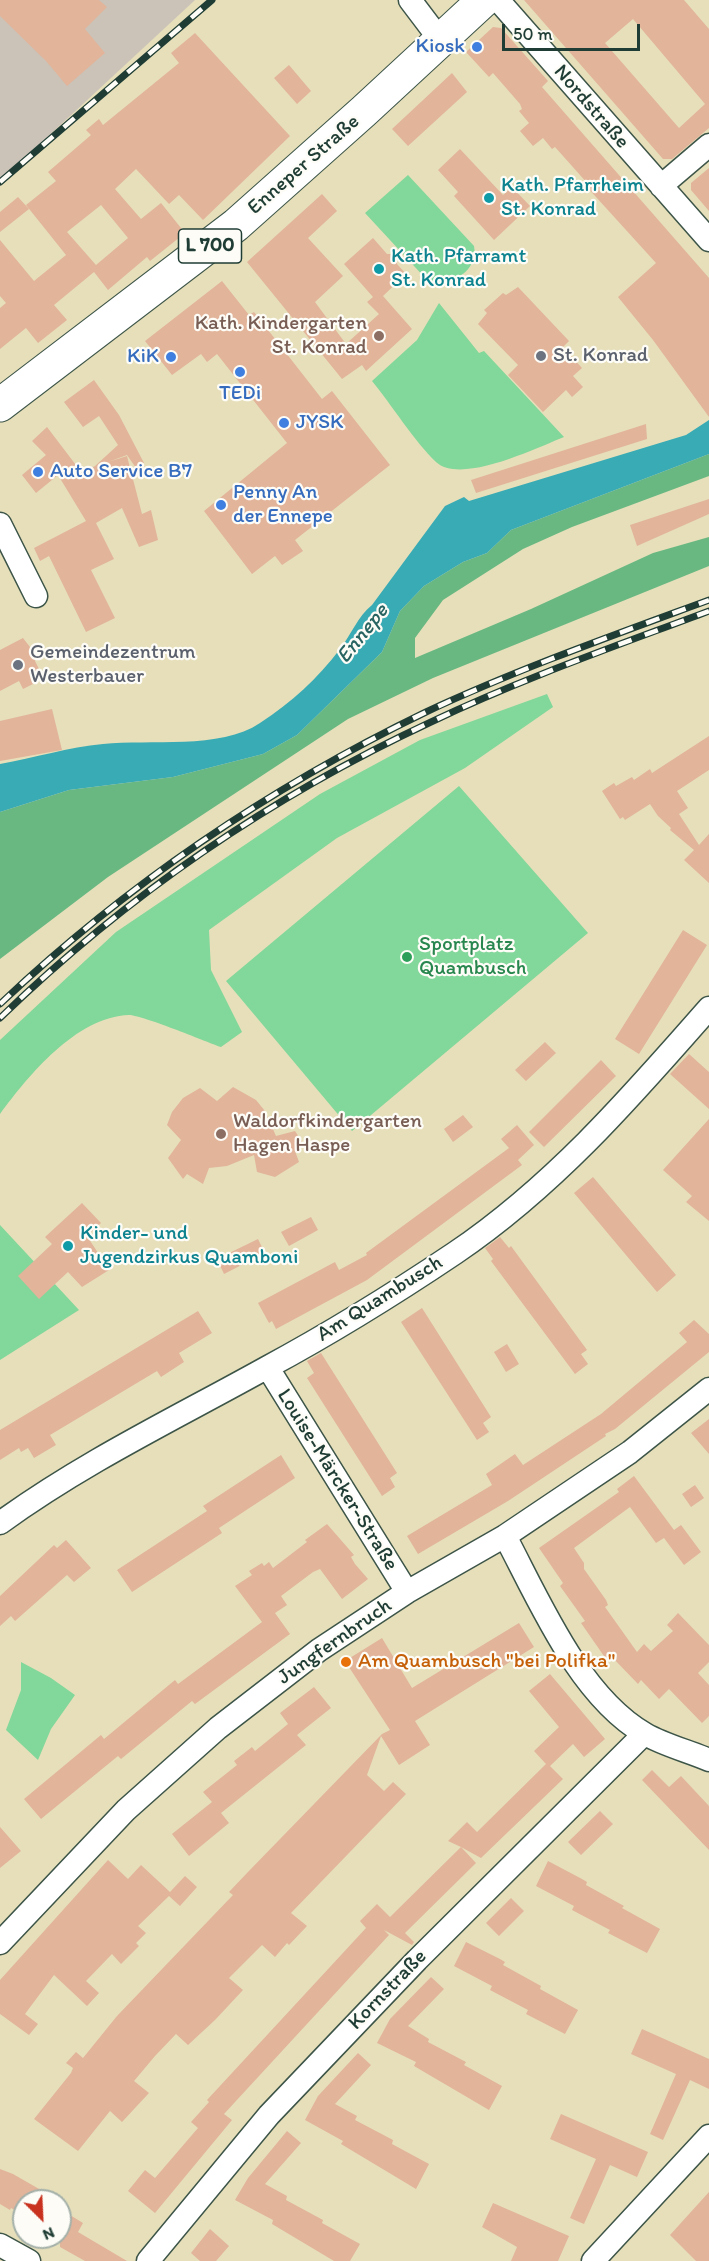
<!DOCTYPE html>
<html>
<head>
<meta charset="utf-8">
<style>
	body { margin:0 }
	#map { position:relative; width:709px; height:2261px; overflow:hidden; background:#e6dfba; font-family:Itim,sans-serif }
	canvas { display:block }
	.north { position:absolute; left:12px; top:2189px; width:60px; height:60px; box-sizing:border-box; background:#fdfcf7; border:2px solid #a4b0a9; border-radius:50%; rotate:156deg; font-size:16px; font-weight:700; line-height:24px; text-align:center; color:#1f3d34 }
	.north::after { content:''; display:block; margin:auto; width:21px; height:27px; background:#c8321e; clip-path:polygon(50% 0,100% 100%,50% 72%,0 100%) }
	.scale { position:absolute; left:502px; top:24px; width:138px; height:27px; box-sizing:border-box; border:3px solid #1f3d34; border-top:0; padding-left:8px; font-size:18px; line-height:21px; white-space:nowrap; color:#1f3d34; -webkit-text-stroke:4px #fdfcf7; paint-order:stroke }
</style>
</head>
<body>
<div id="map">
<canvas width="709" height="2261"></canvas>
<div class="north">N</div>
<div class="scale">50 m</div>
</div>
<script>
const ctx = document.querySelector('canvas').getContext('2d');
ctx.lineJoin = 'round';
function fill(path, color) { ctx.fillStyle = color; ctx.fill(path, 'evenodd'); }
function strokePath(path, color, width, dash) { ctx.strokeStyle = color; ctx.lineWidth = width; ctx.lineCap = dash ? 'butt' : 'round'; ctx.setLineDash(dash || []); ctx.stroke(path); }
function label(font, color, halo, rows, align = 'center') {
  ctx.font = font + ' Itim,sans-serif'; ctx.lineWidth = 4.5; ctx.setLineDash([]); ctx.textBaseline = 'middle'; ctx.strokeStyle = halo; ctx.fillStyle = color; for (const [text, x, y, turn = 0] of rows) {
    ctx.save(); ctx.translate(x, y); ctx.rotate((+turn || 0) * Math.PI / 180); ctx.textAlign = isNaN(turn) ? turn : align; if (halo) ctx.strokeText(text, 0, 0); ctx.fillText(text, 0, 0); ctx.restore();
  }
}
fill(new Path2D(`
	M0,0H195L0,181Z`), '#cbc3b8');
fill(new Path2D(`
	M408,175L474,246C479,272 449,288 427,280L365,213Z
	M439,303L479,353L484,351L564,437C536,448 461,485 436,462C415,442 391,404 372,381L417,340Z
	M547,694L553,707L465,768L337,838L209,930L211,970L242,1032L221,1047C204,1041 142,1015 129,1015C76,1017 29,1075 0,1114V1040L116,932L320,794L420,740Z
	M459,786L588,933L352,1131L226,981Z
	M0,1225L79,1310L0,1360Z
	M21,1662L51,1678L75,1695L51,1729L38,1760L6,1730L21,1690Z`), '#82d79a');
fill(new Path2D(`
	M709,454V476L572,527L523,549L443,600L415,638V658L531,609L653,553L709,537V566L433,678L348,719L108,877L0,959V812L69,790L173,777L263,754L297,735L382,652L400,611L424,586L463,562L487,553L511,530Z`), '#69b882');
fill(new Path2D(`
	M709,420V454L511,530L487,553L463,562L424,586L400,611L382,652L297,735L263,754L173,777L69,790L0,812V764C34,758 69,747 103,744C150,739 220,750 260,723C291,703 318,678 340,649C351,635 358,616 372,605L445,506L464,497L469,501L686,435Z`), '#39abb4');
fill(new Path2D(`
	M0,0H99L107,7L85,29L105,53L67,86L46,61L0,16Z
	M524,0H684L709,29V128L672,159H663ZM633,19L705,104L679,128L605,43Z
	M493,27L501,28L548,81L542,87L709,278V417L653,340L618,297L656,263L586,186L588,184L555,147L552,149L543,138L533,146L520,131L529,123L519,111L522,109L520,104L493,73L489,77L466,52Z
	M195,33L290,136L203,220L179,195L169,204L136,169L115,189L141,219L161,203L185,233L150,261L147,257L108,290L94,272L54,305L67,320L38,343L26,328L0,349V308L6,303L0,296V240L34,281L66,255L26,205L56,181L48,172L91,135L86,130L99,119L103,125L179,63L171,53ZM101,205L128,238L96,265L67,232Z
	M289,65L311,91L297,104L274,78Z
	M452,73L467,92L408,146L392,129Z
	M460,149L503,195L512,187L530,206L494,240L454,196L458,192L438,170Z
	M709,168V211L691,190V183Z
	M322,194L337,211L308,238L343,276L315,302L346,344L379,314L367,302L373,297L344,264L373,238L387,254H392L397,259V264L406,274L383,296L412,329L366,371L362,365L342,379L247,262Z
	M18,197L29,209L0,232V212Z
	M222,281L249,315L254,312L322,399L332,391L390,465L295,540L303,551L282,565L275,556L252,574L204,511L287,443L217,354L207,362L201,354L172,375L145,341Z
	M518,287L569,341L563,347L582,368L573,376L583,387L572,397L566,390L543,412L508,375L518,365L478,324L487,313L484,310L503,293L506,295Z
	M94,380L119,415L144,463L136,468L127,455L108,462L127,456L142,514L151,510L158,540L139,547L122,508L96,523L114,559L91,570L115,618L86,632L49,556L40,561L34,548L86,521L58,475L36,493L22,475L46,455L32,441L47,427L82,473L95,466L118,445L99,416L83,427L64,402Z
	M646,424L647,439L476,493L471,480Z
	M709,499V514L637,546L630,525Z
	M23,638L37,656L35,661L40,671L33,674L37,682L23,689L19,681L0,691V650Z
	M52,709L62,750L0,761V721Z
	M709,736V770L677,791L688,808L679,814L699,845L709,834V883L684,860L694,850L670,830L671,828L658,816L650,804L625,820L623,817L620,819L602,791L614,783L616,786L632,777L634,780L650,769L652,773Z
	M683,930L707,945L639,1054L615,1039Z
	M545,1042L556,1053L526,1081L515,1070Z
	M689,1054L709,1072V1109L670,1074Z
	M601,1060L616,1076L544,1147L529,1132Z
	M233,1087L256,1100L265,1111L276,1136L295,1131L303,1143L295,1151L299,1162L275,1177L257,1172L254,1155L227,1166L209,1168L203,1184L187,1174L183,1179L168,1158L181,1140L167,1125L172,1112L183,1098L200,1088L217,1101Z
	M463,1115L473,1127L453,1142L444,1129Z
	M709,1119V1221L686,1202L692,1196L663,1170Z
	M517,1125L534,1145L518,1160L522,1165L367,1280L276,1329L272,1321L269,1323L258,1303L335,1262L339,1270L367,1255L366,1253L509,1148L501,1139Z
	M593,1177L676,1275L657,1292L574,1193Z
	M82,1203L101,1223L87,1236L109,1270L82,1287L68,1272L39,1299L18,1276L52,1244L45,1237Z
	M311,1217L318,1230L289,1246L281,1232Z
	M500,1237L509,1248L511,1246L587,1350L581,1354L588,1364L575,1374L491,1261L493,1259L485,1248Z
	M258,1239L265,1253L224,1274L217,1259Z
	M422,1308L491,1417L483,1423L489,1432L477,1440L401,1322Z
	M198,1311L212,1333L179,1353L184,1362L161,1377L157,1371L50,1435L56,1445L34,1458L28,1448L21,1452L19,1448L0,1460V1430Z
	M694,1320L709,1334V1352L615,1429L605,1434L606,1436L508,1501L418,1554L407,1536L492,1485L486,1474L515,1454L523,1465L601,1414L687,1342L679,1333Z
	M507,1344L519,1364L506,1372L494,1352Z
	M321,1353L397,1473L390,1478L395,1487L382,1496L307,1378L314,1373L307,1361Z
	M709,1419V1454L691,1433Z
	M281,1455L295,1478L219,1528L222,1533L132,1592L117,1570L207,1511L203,1506Z
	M634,1476L674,1530L681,1525L701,1552L684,1565L664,1538L656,1543L630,1507L574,1548L584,1563V1569L606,1600L608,1605L605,1607L637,1652L644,1644L651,1651L673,1631L667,1625L678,1613L709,1645V1662L698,1673L709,1685V1716L702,1723L669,1689L659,1699L641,1680L638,1684L611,1656L606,1659L581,1623L585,1621L560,1586L563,1583L539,1548L619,1492L617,1489Z
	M695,1485L704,1498L691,1507L682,1494Z
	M327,1524L354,1555L351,1557L355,1564L368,1579L342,1599L320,1569L313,1572L281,1596L287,1605L275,1613L290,1634L195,1704L192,1701L121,1759L118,1756L41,1819L24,1799L101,1735L104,1739L175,1680L178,1684L262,1622L235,1586L252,1575L249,1571L262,1563L264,1566L269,1562L273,1568L307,1542L305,1540Z
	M66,1540L91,1568L74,1582L67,1575L15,1621L11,1616L0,1626V1596L54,1545L57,1548Z
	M519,1623L534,1647L415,1721L430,1745L399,1765L381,1736L367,1775L384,1791L393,1782L406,1794L291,1913L307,1926L289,1945L287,1943L275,1957L262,1945L229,1978L243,1990L215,2020L188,2045L176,2034L155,2056L134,2081L149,2093L122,2122L110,2111L78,2151L34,2119L71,2073L73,2068L66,2063L76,2052L83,2058L117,2016L233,1895L229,1892L247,1873L382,1734L390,1730L345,1661L382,1638L412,1688Z
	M550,1674L605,1739L584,1757L573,1744L550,1766L563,1779L481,1858L461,1847L476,1863L405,1933L414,1942L412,1945L384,1930L389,1935L224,2114L232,2120L155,2213L128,2191L145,2170L155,2178L198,2128L191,2122L209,2102L207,2100L366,1928L360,1921L377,1904L390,1917L461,1847L448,1841L467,1822L477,1832L546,1764L534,1751L559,1727L529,1691Z
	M314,1687L331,1708L297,1735L306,1745L221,1813L229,1823L189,1856L172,1834L212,1802L203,1792L237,1765L234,1761L252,1747L255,1751L288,1724L280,1713Z
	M652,1770L669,1787L681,1776L709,1806V1850L642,1780Z
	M600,1811L613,1824L581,1855L568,1842Z
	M0,1827L21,1851L0,1868Z
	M108,1860L128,1879L141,1865L170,1892L185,1876L197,1887L180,1906L169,1896L138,1926L146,1933L136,1943L139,1946L121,1964L112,1954L86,1981L99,1993L87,2006L54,1975L25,2014L38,2024L29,2035L0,2014V1980Z
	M548,1861L582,1879L587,1882L586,1885L624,1906L622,1908L660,1929L647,1953L608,1933L610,1930L572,1910L574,1906L536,1886Z
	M511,1898L524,1911L499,1936L486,1923Z
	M466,1942L500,1959L505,1962L503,1965L541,1986L540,1989L578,2010L565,2034L526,2014L528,2010L490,1990L492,1986L454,1966Z
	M431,1977L444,1989L408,2026L429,2039L428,2042L466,2062L464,2065L502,2086L489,2110L414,2066L416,2062L377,2043L390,2019Z
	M642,2029L709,2059V2089L690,2080L663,2140L650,2134L676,2074L631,2054Z
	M358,2053L371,2065L335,2104L357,2116L355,2120L393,2140L392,2144L429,2164L416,2189L341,2144L343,2141L305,2120L318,2096Z
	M561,2114L648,2152L637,2177L610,2165L584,2224L570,2218L596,2159L550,2139Z
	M287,2131L301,2143L265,2184L287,2196L286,2200L323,2220L322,2223L360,2244L350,2261H334L272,2224L273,2220L235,2200L248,2178Z
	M0,2169L13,2174L60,2201H24L18,2212L11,2208L10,2210L0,2204Z
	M709,2192V2261H696L670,2235Z
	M493,2203L569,2236L558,2261H511L517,2247L482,2227Z
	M60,2209L83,2223L78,2232L127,2261H85L60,2247Z
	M210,2229L229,2246L216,2261H200L191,2253Z`), '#e2b49a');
const street = new Path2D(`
	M410,0L441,41
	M498,0L709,240
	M661,186L709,145
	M0,524L36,596
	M268,1368L407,1592
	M0,1523C84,1462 176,1418 266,1368C331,1333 394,1294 455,1253C554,1186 631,1097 709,1008
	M505,1536C539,1600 579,1696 645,1734C664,1745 688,1751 709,1760
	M0,1943L126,1810L218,1728L319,1650L407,1592L505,1536L630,1452L709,1389
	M0,2245L29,2261
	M148,2261L269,2115L417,1960L644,1734
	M593,2261L709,2136`);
const primary = new Path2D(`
	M0,405L236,225L364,111L484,0`);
strokePath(street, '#3d5548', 25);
strokePath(primary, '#3d5548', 35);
strokePath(street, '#fff', 22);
strokePath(primary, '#fff', 33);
const rail = new Path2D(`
	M0,182L212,0
	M0,1004C127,884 269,788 426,712C518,669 614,635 709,600
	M0,1018C126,896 272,796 431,722C521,679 616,646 709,611`);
strokePath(rail, '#1f3d34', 7);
strokePath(rail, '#fdfcf7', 4.5, [14]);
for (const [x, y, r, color] of [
	[477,47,6,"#3f7fe0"],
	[489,198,6,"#0f9aa8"],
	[379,269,6,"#0f9aa8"],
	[379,336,6,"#8d6e63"],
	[541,356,6,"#6b7280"],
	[171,357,6,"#3f7fe0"],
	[240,372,6,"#3f7fe0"],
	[284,423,6,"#3f7fe0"],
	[38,472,6,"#3f7fe0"],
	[221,505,6,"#3f7fe0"],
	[18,665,6,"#6b7280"],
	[407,957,6,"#2e9e5b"],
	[221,1134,6,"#8d6e63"],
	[68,1246,6,"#0f9aa8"],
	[346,1662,6,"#e8710a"]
]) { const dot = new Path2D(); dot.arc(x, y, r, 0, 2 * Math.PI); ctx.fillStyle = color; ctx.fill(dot); strokePath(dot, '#fdfcf7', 2); }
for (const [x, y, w] of [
	[210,246,63]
]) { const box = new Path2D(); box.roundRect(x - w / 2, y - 17, w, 34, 4.5); ctx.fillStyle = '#fdfcf7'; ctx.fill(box); strokePath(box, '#1f3d34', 1.5); }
label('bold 20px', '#1f3d34', null, [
	["L 700",210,246]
]);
label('21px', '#366cbe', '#fdfcf7', [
	["Kiosk",465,47,"right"],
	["KiK",159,357,"right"],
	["TEDi",240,394,"center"],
	["JYSK",296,423],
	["Auto Service B7",50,472],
	["Penny An",233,493],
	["der Ennepe",233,517]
], 'left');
label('21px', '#1f3d34', '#fdfcf7', [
	["Nordstraße",591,107,49],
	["Enneper Straße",304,165,-41],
	["Am Quambusch",380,1299,-32],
	["Louise-Märcker-Straße",337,1480,58],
	["Jungfernbruch",335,1642,-35],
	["Kornstraße",388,1990,-46]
]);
label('21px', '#0d838f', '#fdfcf7', [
	["Kath. Pfarrheim",501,186],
	["St. Konrad",501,210],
	["Kath. Pfarramt",391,257],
	["St. Konrad",391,281],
	["Kinder- und",80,1234],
	["Jugendzirkus Quamboni",80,1258]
], 'left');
label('21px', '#785e54', '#fdfcf7', [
	["Kath. Kindergarten",367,324],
	["St. Konrad",367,348],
	["Waldorfkindergarten",233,1122,"left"],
	["Hagen Haspe",233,1146,"left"]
], 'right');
label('21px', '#5b616d', '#fdfcf7', [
	["St. Konrad",553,356],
	["Gemeindezentrum",30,653],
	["Westerbauer",30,677]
], 'left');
label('21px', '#27864d', '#fdfcf7', [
	["Sportplatz",419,945],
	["Quambusch",419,969]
], 'left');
label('21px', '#c56008', '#fdfcf7', [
	["Am Quambusch \"bei Polifka\"",358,1662]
], 'left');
label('italic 22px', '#286461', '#fdfcf7', [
	["Ennepe",363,634,-51]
]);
</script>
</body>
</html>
